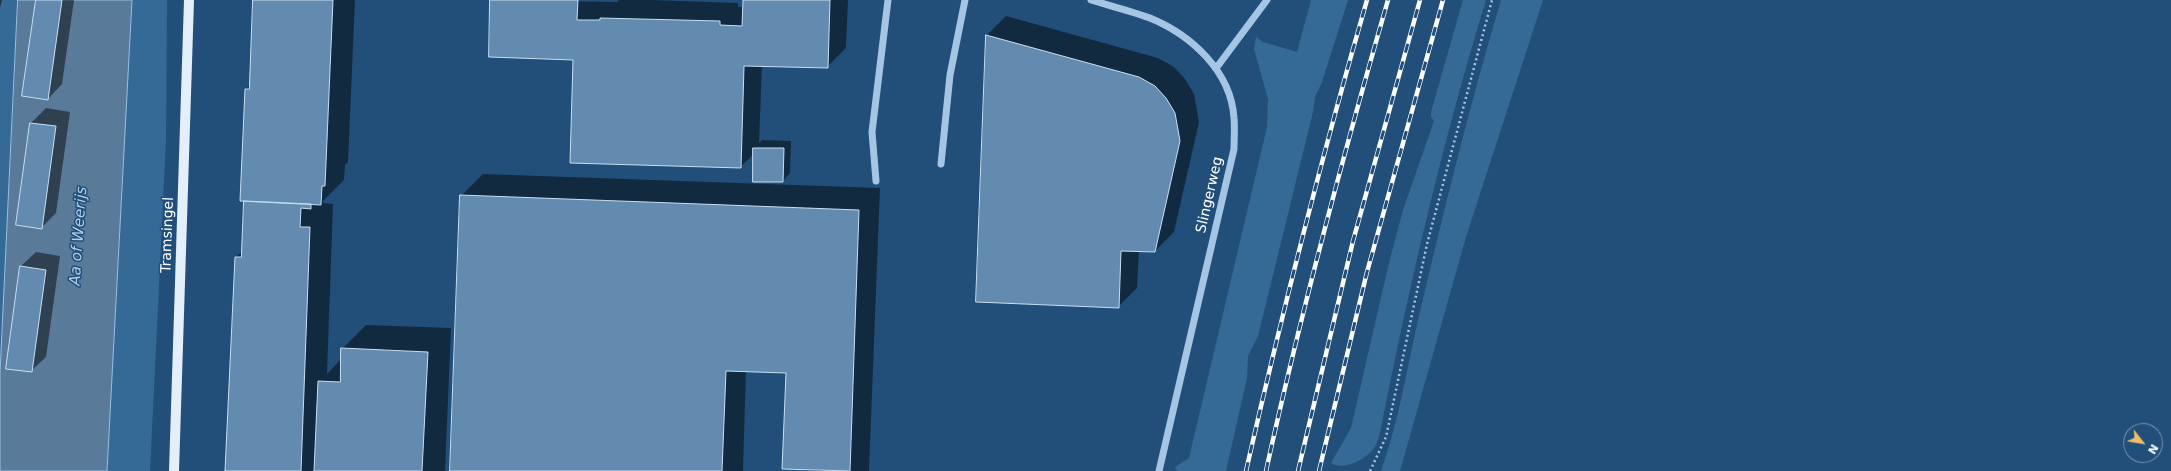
<!DOCTYPE html>
<html>
<head>
<meta charset="utf-8">
<style>
	body { margin:0 }
	#map { position:relative; width:2171px; height:471px; overflow:hidden; background:#224f79; font-family:"DejaVu Sans",sans-serif }
	canvas { display:block }
	.north { position:absolute; left:2123px; top:423px; width:40px; height:40px; box-sizing:border-box; background:#224f79; border:1px solid #7a95af; border-radius:50%; rotate:121deg; font-size:11px; font-weight:700; line-height:16px; text-align:center; color:#fff }
	.north::after { content:''; display:block; margin:auto; width:14px; height:18px; background:#f0bd67; clip-path:polygon(50% 0,100% 100%,50% 72%,0 100%) }
</style>
</head>
<body>
<div id="map">
<canvas width="2171" height="471"></canvas>
<div class="north">N</div>
</div>
<script>
const ctx = document.querySelector('canvas').getContext('2d');
ctx.lineJoin = 'round';
function fill(path, color) { ctx.fillStyle = color; ctx.fill(path, 'evenodd'); }
function strokePath(path, color, width, dash) { ctx.strokeStyle = color; ctx.lineWidth = width; ctx.lineCap = dash ? 'butt' : 'round'; ctx.setLineDash(dash || []); ctx.stroke(path); }
function label(font, color, halo, rows, align = 'center') {
  ctx.font = font + ' "DejaVu Sans",sans-serif'; ctx.lineWidth = 3; ctx.setLineDash([]); ctx.textBaseline = 'middle'; ctx.strokeStyle = halo; ctx.fillStyle = color; for (const [text, x, y, turn = 0] of rows) {
    ctx.save(); ctx.translate(x, y); ctx.rotate((+turn || 0) * Math.PI / 180); ctx.textAlign = isNaN(turn) ? turn : align; if (halo) ctx.strokeText(text, 0, 0); ctx.fillText(text, 0, 0); ctx.restore();
  }
}
fill(new Path2D(`
	M0,0H18L0,374Z
	M132,0H167L166,140L150,471H107Z
	M1311,0H1348L1322,82L1315,97L1313,112L1258,336L1248,356L1247,378L1226,471H1177L1175,467L1189,458L1267,127L1268,99L1254,49L1256,37L1263,42L1297,52Z
	M1463,0H1486C1442,144 1409,286 1380,433C1378,438 1377,444 1374,448C1365,460 1344,471 1331,463L1351,428L1388,267L1403,210L1434,121L1431,117V112Z
	M1501,0H1543L1466,237L1400,471H1381C1399,421 1407,367 1419,316C1444,210 1470,104 1501,0Z`), '#366a96');
const water = new Path2D(`
	M18,0H132L107,471H0V374Z`);
fill(water, '#597a99');
strokePath(water, '#98c2e5', 1);
fill(new Path2D(`
	M0,0H2L0,8Z
	M37,0H74L62,84L48,99Z
	M254,0H355L348,162L345,165L344,180L323,201V203L333,204L327,374L342,358V349L366,325L451,328L445,471H226L236,257L243,251L246,89L250,85Z
	M491,0L617,2L619,0H651L738,3V7H744V0H848L846,48L827,67L762,65L759,143L762,140L791,141L790,173L783,181L754,154L740,167L574,59Z
	M1006,16L1158,58L1174,67L1185,79L1194,94L1199,122L1174,232L1155,251H1139L1137,288L1118,307L977,301L987,35Z
	M46,108L70,112L56,213L41,228L17,225L31,123Z
	M483,174L880,188L869,471H817L788,372L746,370L743,471H451L461,196Z
	M36,252L60,256L46,357L31,371L21,266Z`), '#0007');
const building = new Path2D(`
	M36,0H62L48,100L22,96Z
	M253,0H333L325,186H322L321,205L240,201L245,89H249Z
	M490,0H578L577,20H600V18L720,21V25L742,26L743,0H830L828,68L744,66L741,168L570,163L573,60L489,57Z
	M986,35L1139,77L1155,86L1166,98L1175,113L1180,141L1155,252L1121,251L1119,308L976,302Z
	M30,123L56,126L42,229L16,225Z
	M753,148H784L783,182H753Z
	M460,195L859,210L850,471L782,469L786,373L726,371L722,471H450Z
	M244,201L311,204V209L301,208L300,227H310L301,471H225L235,257H241Z
	M20,266L46,270L32,372L6,369Z
	M341,348L428,352L422,471H314L318,381L340,382Z`);
fill(building, '#638baf');
strokePath(building, '#c7dff4', 1);
strokePath(new Path2D(`
	M1370,471L1386,437L1427,244L1492,0`), '#a4c6e4', 2.5, [2, 3]);
strokePath(new Path2D(`
	M1091,0C1111,6 1131,11 1150,18C1191,35 1231,71 1234,118C1235,128 1234,139 1234,149L1159,471
	M1217,67L1267,0
	M941,164L950,75L965,0
	M876,181L872,132L888,0`), '#a4c6e4', 7);
strokePath(new Path2D(`
	M174,471L189,0`), '#e4effc', 10);
const rail = new Path2D(`
	M1246,471C1282,313 1322,156 1367,0
	M1266,471C1301,312 1343,156 1388,0
	M1298,471L1353,241L1420,0
	M1319,471L1367,272L1443,0`);
strokePath(rail, '#fff', 4.5);
strokePath(rail, '#224f79', 3, [9]);
label('14px', '#fff', '#224f79', [
	["Slingerweg",1210,195,-77],
	["Tramsingel",168,235,-88]
]);
label('italic 15px', '#afd0ec', '#224f79', [
	["Aa of Weerijs",79,236,-86]
]);
</script>
</body>
</html>
